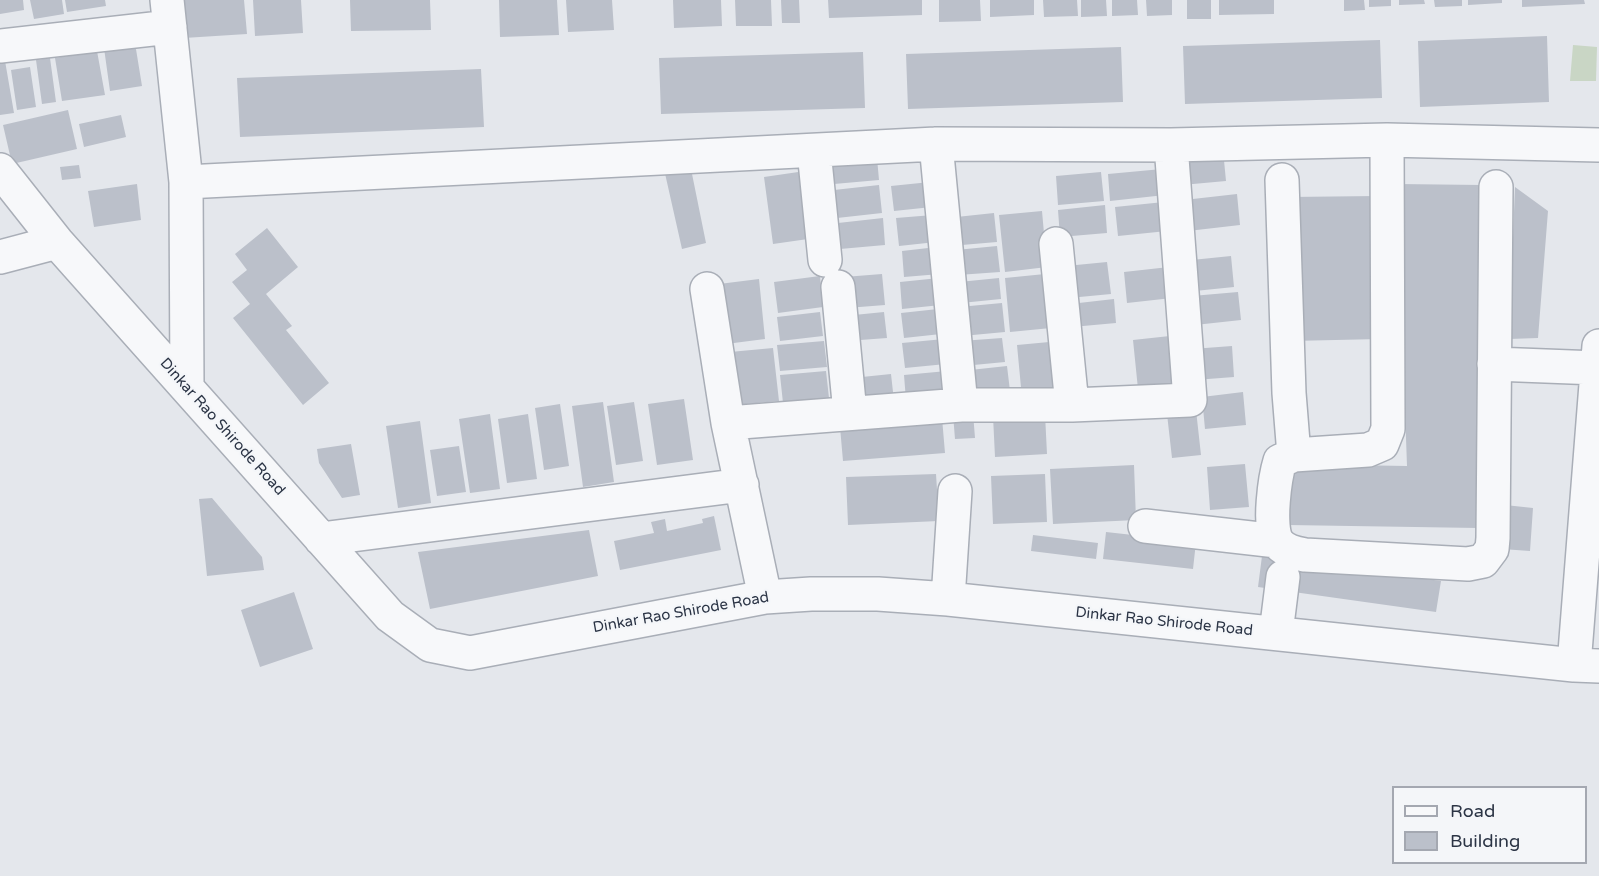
<!DOCTYPE html>
<html>
<head>
<meta charset="utf-8">
<style>
	body { margin:0 }
	#map { position:relative; width:1599px; height:876px; overflow:hidden; background:#e4e7ec; font-family:"Varela Round",sans-serif }
	canvas { display:block }
	.legend { position:absolute; left:1392px; top:786px; width:195px; height:78px; box-sizing:border-box; background:#f4f6f9; border:2px solid #a4a8b1; margin:0; padding:8px 10px; list-style:none; font-size:18px; color:#2b3445 }
	.legend li { display:flex; align-items:center; gap:12px; height:30px }
	.legend b { width:30px; border:2px solid #a4a8b1 }
</style>
</head>
<body>
<div id="map">
<canvas width="1599" height="876"></canvas>
<ul class="legend">
<li><b style="height:8px;background:#f7f8fa"></b>Road</li>
<li><b style="height:16px;background:#bbc0ca"></b>Building</li>
</ul>
</div>
<script>
const ctx = document.querySelector('canvas').getContext('2d');
ctx.lineJoin = 'round';
function fill(path, color) { ctx.fillStyle = color; ctx.fill(path, 'evenodd'); }
function strokePath(path, color, width, dash) { ctx.strokeStyle = color; ctx.lineWidth = width; ctx.lineCap = dash ? 'butt' : 'round'; ctx.setLineDash(dash || []); ctx.stroke(path); }
function label(font, color, halo, rows, align = 'center') {
  ctx.font = font + ' "Varela Round",sans-serif'; ctx.lineWidth = 4.5; ctx.setLineDash([]); ctx.textBaseline = 'middle'; ctx.strokeStyle = halo; ctx.fillStyle = color; for (const [text, x, y, turn = 0] of rows) {
    ctx.save(); ctx.translate(x, y); ctx.rotate((+turn || 0) * Math.PI / 180); ctx.textAlign = isNaN(turn) ? turn : align; if (halo) ctx.strokeText(text, 0, 0); ctx.fillText(text, 0, 0); ctx.restore();
  }
}
fill(new Path2D(`
	M1573,45L1597,47L1596,81H1570Z`), '#c9d6c5');
fill(new Path2D(`
	M0,0H23L24,10L0,14Z
	M30,0H62L64,14L34,19Z
	M65,0H105L106,6L67,12Z
	M181,0H244L247,34L184,38Z
	M253,0H301L303,33L255,36Z
	M350,0H430L431,30L351,31Z
	M499,0H557L559,35L500,37Z
	M566,0H612L614,30L568,32Z
	M673,0H721L722,26L674,28Z
	M735,0H771L772,26H736Z
	M781,0H799L800,23H782Z
	M828,0H922V15L829,18Z
	M939,0H980L981,21L939,22Z
	M990,0H1034V15L990,17Z
	M1043,0H1077L1078,16L1044,17Z
	M1081,0H1106L1107,16L1081,17Z
	M1112,0H1137L1138,15L1112,16Z
	M1146,0H1172V15L1147,16Z
	M1187,0H1211V19H1187Z
	M1219,0H1274V14L1219,15Z
	M1344,0H1364L1365,10L1344,11Z
	M1369,0H1391V6L1369,7Z
	M1399,0H1424L1425,4L1399,5Z
	M1434,0H1462V6L1435,7Z
	M1468,0H1502V3L1468,5Z
	M1522,0H1584L1585,4L1522,7Z
	M1547,36L1549,102L1420,107L1418,41Z
	M1380,40L1382,98L1185,104L1183,46Z
	M135,43L142,86L110,91L104,48Z
	M1121,47L1123,102L908,109L906,54Z
	M97,51L105,95L62,101L55,58Z
	M863,52L865,108L661,114L659,58Z
	M0,55H4L14,113L0,115Z
	M50,58L56,102L42,104L36,60Z
	M30,67L36,107L17,110L11,70Z
	M481,69L484,127L240,137L237,78Z
	M68,110L77,149L12,164L3,125Z
	M121,115L126,137L84,147L79,124Z
	M1223,150L1226,181L1182,185L1180,154Z
	M877,158L879,180L834,184L833,162Z
	M690,164L706,243L682,249L664,169Z
	M79,165L81,178L62,180L60,167Z
	M1162,169L1165,195L1110,201L1108,174Z
	M812,170L822,237L773,244L764,177Z
	M1101,172L1104,201L1058,205L1056,176Z
	M930,182L932,207L894,211L891,186Z
	M137,184L141,220L94,227L88,191Z
	M1397,184L1482,185L1478,528L1288,525L1289,464L1407,466Z
	M879,185L882,213L837,218L834,190Z
	M1515,187L1548,211L1538,338L1509,339Z
	M1237,194L1240,225L1188,231L1184,200Z
	M1377,196L1380,339L1291,341L1289,197Z
	M1164,202L1167,231L1118,236L1115,207Z
	M1105,205L1107,233L1060,237L1058,210Z
	M1042,211L1047,267L1005,272L999,215Z
	M994,213L997,242L950,246L947,218Z
	M933,215L936,242L899,246L896,218Z
	M883,218L885,245L840,249L838,223Z
	M267,228L298,267L266,294L292,326L286,330L329,383L303,405L233,318L250,304L232,282L247,270L235,254Z
	M997,246L1000,272L958,275L956,250Z
	M937,247L940,274L904,277L902,251Z
	M1231,256L1234,287L1185,292L1182,261Z
	M1107,262L1111,294L1069,298L1066,266Z
	M1169,267L1172,298L1127,303L1124,272Z
	M882,274L885,305L847,308L844,277Z
	M1045,274L1051,328L1010,332L1005,278Z
	M820,276L823,307L778,313L774,282Z
	M939,278L941,305L902,309L900,282Z
	M999,278L1001,299L961,303L959,282Z
	M759,279L765,339L726,344L719,284Z
	M1238,292L1241,320L1195,325L1192,296Z
	M1114,299L1116,323L1072,327L1070,304Z
	M1002,303L1005,332L962,336L959,307Z
	M938,309L941,334L904,338L901,313Z
	M820,312L823,336L780,341L777,317Z
	M884,312L887,338L847,341L844,316Z
	M1179,335L1183,384L1138,389L1133,340Z
	M1002,338L1005,362L963,366L961,341Z
	M944,339L946,364L905,368L902,343Z
	M824,341L827,367L780,371L777,345Z
	M1060,341L1065,394L1022,398L1017,345Z
	M1232,346L1234,377L1195,380L1192,349Z
	M773,348L779,401L735,405L730,352Z
	M1007,366L1010,391L964,396L961,371Z
	M826,371L829,398L783,403L780,375Z
	M947,371L950,396L906,400L904,375Z
	M891,374L894,401L865,404L862,377Z
	M1243,392L1246,425L1205,429L1202,397Z
	M684,399L693,460L657,465L648,404Z
	M603,402L614,482L583,487L572,406Z
	M634,402L643,461L616,465L607,406Z
	M560,404L569,466L544,470L535,408Z
	M1196,410L1201,455L1172,458L1167,414Z
	M973,413L975,438L955,439L953,414Z
	M490,414L500,489L470,493L459,419Z
	M528,414L537,479L507,483L498,419Z
	M1045,414L1047,454L995,457L993,416Z
	M942,418L945,453L843,461L840,427Z
	M420,421L431,503L398,508L386,426Z
	M351,444L360,495L342,498L319,463L317,449Z
	M459,446L466,492L437,496L430,450Z
	M1245,464L1249,507L1210,510L1207,467Z
	M1134,465L1136,520L1053,524L1050,469Z
	M936,474L939,521L848,525L846,477Z
	M1045,474L1047,522L993,524L991,476Z
	M212,498L262,557L264,570L207,576L199,499Z
	M1505,505L1533,508L1530,551L1502,549Z
	M714,516L721,550L620,570L614,541L654,533L651,522L665,519L667,531L703,523L702,519Z
	M589,530L598,576L430,609L418,552Z
	M1106,532L1196,542L1193,569L1103,559Z
	M1033,535L1098,543L1096,559L1031,551Z
	M1262,556L1441,581L1436,612L1258,587Z
	M294,592L313,649L260,667L241,610Z`), '#bbc0ca');
const minor = new Path2D(`
	M167,0L186,182L187,388
	M0,46L170,27
	M1387,140L1388,429L1382,444L1368,450L1294,455L1280,461C1275,477 1268,526 1277,541C1283,551 1295,553 1305,555L1468,564L1483,561L1492,549L1493,538L1496,187
	M936,144L961,405
	M814,151L825,260
	M0,170L57,242L390,616L430,645L470,653L765,597L811,594H878L948,599L1574,665L1599,666
	M1282,180L1289,393L1294,455
	M186,182L936,144L1171,145L1387,140L1599,145
	M1056,244L1072,405
	M0,257L57,242
	M838,287L850,413
	M707,289L728,423L765,597
	M1494,364L1597,368
	M728,423L961,405H1072L1190,400L1171,145
	M1145,526L1277,541
	M321,539L742,485
	M948,599L955,491
	M1276,633L1283,577
	M1574,665L1599,346`);
strokePath(minor, '#a9aeb7', 36);
strokePath(minor, '#f7f8fa', 33);
label('15px', '#2b3445', '#f4f6f9', [
	["Dinkar Rao Shirode Road",222,427,48],
	["Dinkar Rao Shirode Road",681,613,-10],
	["Dinkar Rao Shirode Road",1164,622,6]
]);
</script>
</body>
</html>
